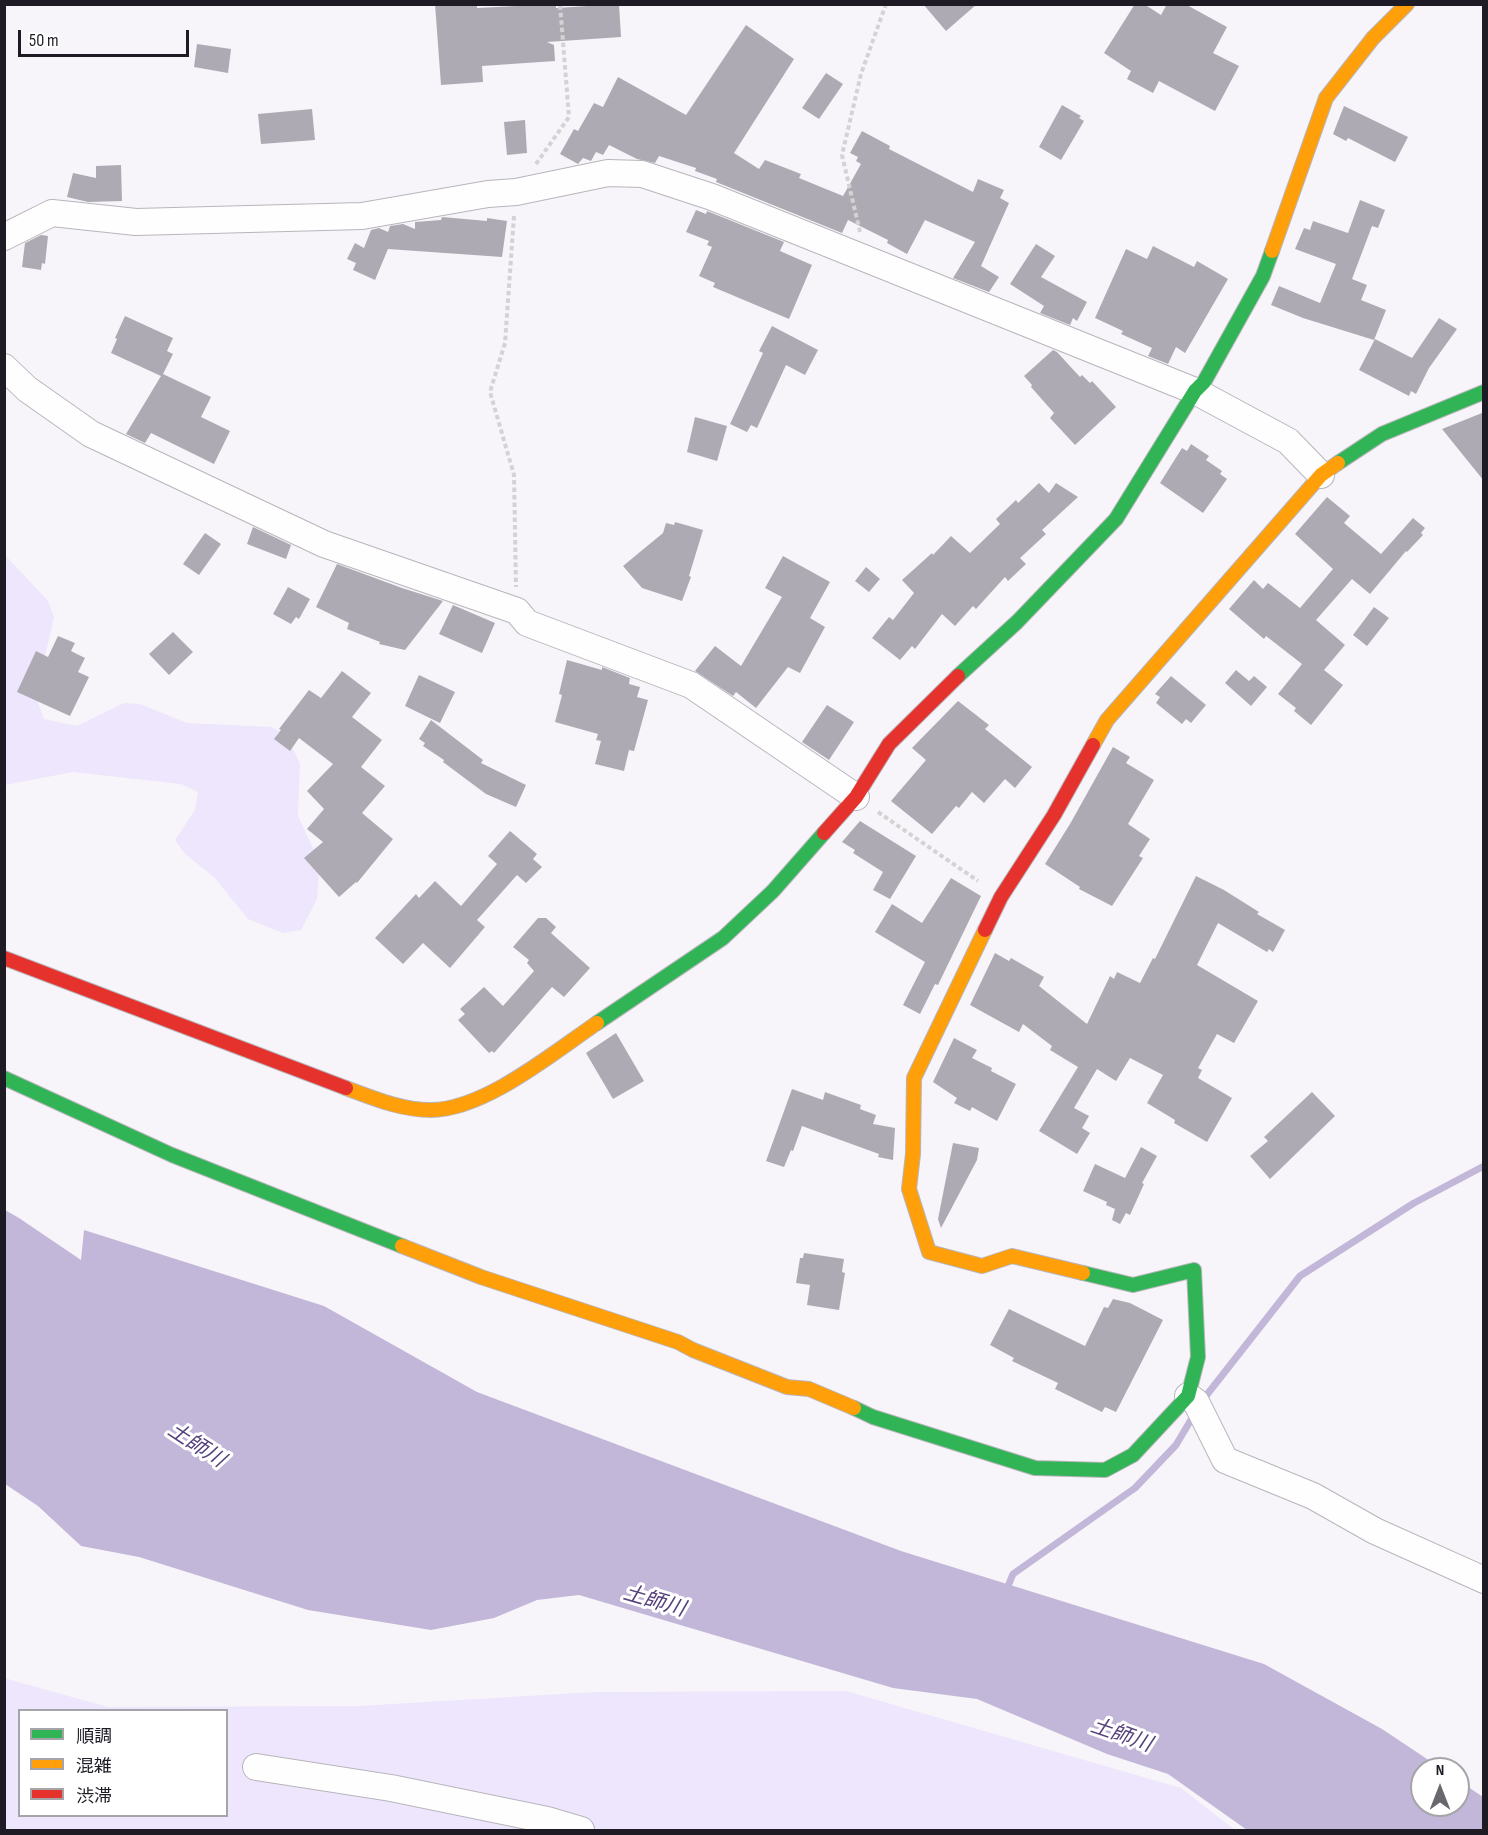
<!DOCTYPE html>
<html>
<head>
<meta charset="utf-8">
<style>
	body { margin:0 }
	#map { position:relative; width:1488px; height:1835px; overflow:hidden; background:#f7f5f9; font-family:"Sofia Sans Condensed","Noto Sans JP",sans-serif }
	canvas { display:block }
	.frame { position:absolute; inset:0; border:6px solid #1e1b25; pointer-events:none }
	.legend { position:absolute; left:18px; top:1709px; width:210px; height:108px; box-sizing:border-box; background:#fff; border:2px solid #a5a4a8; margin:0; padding:8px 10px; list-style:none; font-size:18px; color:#1e1b25 }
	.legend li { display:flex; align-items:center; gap:12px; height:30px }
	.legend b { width:30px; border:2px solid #a5a4a8 }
	.north { position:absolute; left:1410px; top:1757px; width:60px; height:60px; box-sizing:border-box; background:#fff; border:2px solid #a5a4a8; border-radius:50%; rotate:0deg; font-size:16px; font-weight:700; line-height:24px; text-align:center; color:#1e1b25 }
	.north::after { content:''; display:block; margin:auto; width:21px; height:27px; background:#6a676f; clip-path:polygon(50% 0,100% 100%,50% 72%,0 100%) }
	.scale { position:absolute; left:18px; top:30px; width:171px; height:27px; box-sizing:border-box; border:3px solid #1e1b25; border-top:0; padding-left:8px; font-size:18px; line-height:21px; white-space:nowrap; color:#1e1b25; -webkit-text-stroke:4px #fff; paint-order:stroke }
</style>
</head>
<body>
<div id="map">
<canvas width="1488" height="1835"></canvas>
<div class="frame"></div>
<ul class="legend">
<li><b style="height:8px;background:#30b455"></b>順調</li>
<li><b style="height:8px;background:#ff9f0a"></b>混雑</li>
<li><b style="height:8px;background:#e5322d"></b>渋滞</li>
</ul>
<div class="north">N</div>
<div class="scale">50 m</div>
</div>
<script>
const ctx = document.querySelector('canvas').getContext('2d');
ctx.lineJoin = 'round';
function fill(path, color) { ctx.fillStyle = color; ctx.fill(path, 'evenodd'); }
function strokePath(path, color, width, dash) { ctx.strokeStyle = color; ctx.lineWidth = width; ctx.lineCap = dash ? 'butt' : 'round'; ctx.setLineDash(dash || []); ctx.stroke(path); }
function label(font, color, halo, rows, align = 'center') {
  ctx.font = font + ' "Sofia Sans Condensed","Noto Sans JP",sans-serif'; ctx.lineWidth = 6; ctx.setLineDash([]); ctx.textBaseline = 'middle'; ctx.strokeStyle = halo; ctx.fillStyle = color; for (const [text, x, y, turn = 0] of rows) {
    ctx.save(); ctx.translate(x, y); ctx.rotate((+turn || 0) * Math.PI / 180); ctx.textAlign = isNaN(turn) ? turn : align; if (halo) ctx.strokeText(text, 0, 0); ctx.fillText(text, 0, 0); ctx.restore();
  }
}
fill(new Path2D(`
	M4,554L48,601L54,617L39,683L38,703L44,719L77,726L124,703L140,704L187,723L272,727L287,736L300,764L298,816L320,863L317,899L301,930L283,933L248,919L214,877L185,854L175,840L195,810L198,792L181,784L73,772L5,785Z
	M4,1678L108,1707L359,1706L595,1692L846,1691L1181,1788L1235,1830H5ZM20,1710H226V1816H20Z`), '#ede6fc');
fill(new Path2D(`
	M5,1210L19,1218L81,1260L84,1230L324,1306L477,1392L901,1551L1264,1664L1382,1729L1442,1769H1422V1805H1458V1780L1483,1797V1830H1247L1168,1774L1107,1754L977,1699L893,1688L579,1595L537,1600L494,1618L431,1630L308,1610L139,1557L81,1546L38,1506L5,1484Z`), '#c2b7d9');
strokePath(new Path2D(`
	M1202,1401L1300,1276L1414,1203L1484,1166
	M1006,1591L1013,1574L1135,1488L1176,1445L1195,1413`), '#c2b7d9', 7);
fill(new Path2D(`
	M435,4H477V8L556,4V8L619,4L621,37L547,42L554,45L555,61L482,66L483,82L441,85Z
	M923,4H977L946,31Z
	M1135,4H1144L1161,15L1167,4H1185L1227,27L1213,53L1239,66L1215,111L1159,81L1153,93L1127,79L1131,71L1104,53Z
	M746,25L794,59L734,153L759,169L765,160L801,174L799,178L843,196L861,164L856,161L858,157L850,153L862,131L890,146L889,149L973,192L978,179L1004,190L1000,198L1009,203L981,266L999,277L989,292L953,278L975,242L925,220L907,254L887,243L888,240L848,220L842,233L716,182L717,179L695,171L696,168L659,156L655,163L637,159L609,145L603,155L596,152L591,161L583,158L578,164L560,154L574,129L578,131L594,103L603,107L618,77L686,115Z
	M197,44L231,49L228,73L194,67Z
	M826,73L843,84L819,119L802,108Z
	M1062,105L1081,116L1079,118L1084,121L1061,160L1039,147Z
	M1344,106L1408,137L1395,162L1348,138L1346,141L1333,134Z
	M312,109L315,140L261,144L258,114Z
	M525,120L527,153L507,155L504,122Z
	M121,165L122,201L88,202L67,197L73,173L96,178V166Z
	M1360,200L1385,210L1378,228L1372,226L1352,279L1367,285L1361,300L1386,310L1374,340L1303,318L1271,305L1279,286L1320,303L1336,264L1295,249L1304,228L1310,230L1313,221L1348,233Z
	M696,210L706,214L707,211L784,242L780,251L812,265L789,319L713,287L715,283L699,276L712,247L707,245L709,241L686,232Z
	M442,217L487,221V218L507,221L502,257L388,249L375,280L353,270L356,263L347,259L355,243L364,248L371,230L379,228L388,232L390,226L403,224L415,229V222L441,220Z
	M41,235L48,236L45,264L42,263L41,270L22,267L25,243Z
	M1036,244L1055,256L1041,277L1087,302L1077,321L1073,318L1070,325L1040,313L1044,306L1010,284Z
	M1153,246L1194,267L1197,261L1228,279L1185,353L1176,347L1168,364L1148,356L1152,348L1121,334L1123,331L1095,318L1126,249L1147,259Z
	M125,316L173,338L167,351L173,354L163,374L211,397L201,417L230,431L214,464L151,433L145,443L126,434L161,376L111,353L117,339L115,338Z
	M1439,318L1457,329L1429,368L1416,394L1411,391L1409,396L1359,370L1375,339L1412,358Z
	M772,326L818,350L805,375L786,365L757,428L751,425L747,432L730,424L763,353L759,351Z
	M1053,350L1057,352L1080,377L1082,375L1090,383L1092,381L1116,407L1075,445L1050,418L1054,413L1031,387L1032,385L1024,376Z
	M1482,413L1484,414V481L1442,429Z
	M695,417L727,426L717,461L687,452Z
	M1191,444L1209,456L1206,460L1222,471L1220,474L1227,479L1203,513L1160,483L1182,448L1187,451Z
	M1039,483L1049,493L1056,483L1078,497L1042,530L1046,534L1020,558L1026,564L1008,581L1005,577L976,609L973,606L955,626L942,614L915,649L912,646L900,660L872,638L889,617L893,620L914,593L902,580L932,553L933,555L951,536L970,553L1000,524L996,519L1016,500L1018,503Z
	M1327,497L1350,516L1344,523L1381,554L1413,518L1425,528L1421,533L1423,535L1407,552L1406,551L1370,594L1352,579L1316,620L1345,645L1324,670L1343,685L1311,725L1294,711L1296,708L1278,694L1302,664L1266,636L1264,639L1229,609L1254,580L1263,589L1268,583L1300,608L1333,569L1295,534Z
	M675,522L703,530L689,576L691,577L682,601L642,588L623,566L663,533L666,523L674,525Z
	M253,527L291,545L286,559L247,544Z
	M205,533L221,544L199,575L183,564Z
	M783,556L830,582L810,618L825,627L800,673L788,667L756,708L736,692L733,696L695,671L715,646L741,666L782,597L765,588Z
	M337,564L402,588L443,601L405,650L379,644L380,642L347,629L349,623L316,607Z
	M866,567L880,579L869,592L855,581Z
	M288,587L310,599L299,619L296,617L291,624L273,614Z
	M453,605L495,623L482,653L439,634Z
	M1374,607L1389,618L1367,646L1353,635Z
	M173,632L193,652L169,675L149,654Z
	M58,636L75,643L71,651L85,658L78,672L89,677L70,716L17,692L36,651L48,657Z
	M567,660L602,670V667L630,678L629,684L640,687L637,697L648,700L634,751L629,750L624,771L595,764L601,741L596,740L598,734L555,722L562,695L559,694Z
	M1236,670L1249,681L1254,676L1267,687L1251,706L1225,683Z
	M342,671L371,693L352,717L382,740L361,767L385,786L362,813L393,839L357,883L356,882L339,897L304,858L323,842L307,829L324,809L307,791L333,764L299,738L290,751L274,739L281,730L279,729L309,690L321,698Z
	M419,675L455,692L440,723L405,706Z
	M1171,676L1206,705L1191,723L1186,719L1182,724L1156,703L1160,697L1155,694Z
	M958,701L989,725L985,729L1032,767L1015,788L1005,779L984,803L972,792L959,808L956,806L932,834L891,801L926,760L912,748Z
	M827,705L854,722L829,760L802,742Z
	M431,720L483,760L481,763L526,785L516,807L486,794L443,762L444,760L423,746L425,743L419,739Z
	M1113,747L1130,757L1126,763L1154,780L1128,824L1150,839L1139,856L1143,858L1112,906L1079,889L1080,887L1045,864L1070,824Z
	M860,821L916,856L890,899L873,890L883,872L853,853L855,850L842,842Z
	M510,831L537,854L533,859L542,867L526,883L517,875L477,920L485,927L450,968L423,943L403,964L375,938L416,894L419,898L435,881L461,906L497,864L488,856Z
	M1196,876L1224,890L1259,912L1257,914L1285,930L1273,952L1269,949L1267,952L1218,923L1197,965L1258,1001L1234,1043L1217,1034L1198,1068L1202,1070L1198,1078L1232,1098L1207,1142L1174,1123L1175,1120L1147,1103L1163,1075L1130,1058L1116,1081L1097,1069L1074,1108L1089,1116L1082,1128L1090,1133L1077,1154L1039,1131L1078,1067L1050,1050L1052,1046L1023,1024L1019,1032L970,1005L995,953L1009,961L1011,958L1044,977L1039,986L1087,1024L1110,976L1114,979L1117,972L1140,983L1153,958L1155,959Z
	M951,878L981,896L938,985L935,984L920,1014L903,1005L925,962L875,932L892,904L922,923Z
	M538,918H546L556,927L551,933L590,968L564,997L552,987L494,1053L492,1051L489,1053L458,1020L465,1014L460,1009L484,987L503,1006L534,971L527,963L529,960L513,947Z
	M616,1033L644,1081L613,1099L586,1053Z
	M954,1038L977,1050L972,1058L992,1068L991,1071L1016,1084L997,1121L972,1107L970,1111L954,1103L957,1098L933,1082Z
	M792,1089L823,1100L825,1092L861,1105L860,1109L876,1115L873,1124L895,1128L893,1160L878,1157L879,1154L802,1126L793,1151L791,1150L784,1167L766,1161Z
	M1312,1092L1335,1116L1270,1179L1250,1156L1268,1141L1264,1137Z
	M953,1143L979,1148L977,1160L941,1228L938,1219Z
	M1141,1147L1157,1156L1142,1183L1144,1184L1130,1215L1126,1213L1120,1224L1112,1220L1115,1209L1106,1205L1107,1202L1083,1191L1095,1164L1125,1178Z
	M804,1253L844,1259L842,1272L845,1273L839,1310L807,1305L810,1285L796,1283L800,1258H803Z
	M1113,1299L1130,1303L1163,1320L1116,1412L1105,1407L1102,1412L1055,1389L1058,1383L1012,1361L1014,1358L990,1345L1009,1309L1085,1346L1104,1307L1108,1308Z`), '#aeaab4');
const street = new Path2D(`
	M4,237L52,213L136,222L362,216L488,194L516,192L608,173L642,174L712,197L1195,391L1288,441L1321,475
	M4,367L27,389L91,434L324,544L517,611L527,623L691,685L856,797
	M1188,1396L1196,1402L1225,1460L1313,1496L1375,1531L1484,1580
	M256,1767L391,1788L547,1820L581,1830`);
const fast = new Path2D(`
	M1338,463L1382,434L1484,392
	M958,676L1017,622L1116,519L1195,391L1204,382L1263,276L1272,251
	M597,1023L723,938L773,891L824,833
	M4,1078L172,1155L402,1246
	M854,1408L873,1417L1035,1468L1105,1470L1133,1455L1188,1396L1198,1357L1194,1270L1133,1285L1083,1273`);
const slow = new Path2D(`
	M1272,251L1326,98L1373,38L1407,4
	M1093,745L1107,720L1321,475L1338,463
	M985,930L914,1078L913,1154L909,1189L929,1252L982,1266L1012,1256L1083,1273
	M346,1088C373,1098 401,1110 431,1110C484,1110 553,1053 597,1023
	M402,1246L481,1277L678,1342L693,1350L787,1387L809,1389L854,1408`);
const jam = new Path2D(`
	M824,833L856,797L889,744L958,676
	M985,930L1001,897L1054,815L1093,745
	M4,958L346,1088`);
strokePath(street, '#b8b5bc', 28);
strokePath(fast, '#b8b5bc', 16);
strokePath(slow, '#b8b5bc', 16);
strokePath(jam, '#b8b5bc', 16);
strokePath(new Path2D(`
	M536,164L569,117L560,4
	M514,216L505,343L490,392L514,475L516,587
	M860,232L842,155L861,74L886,4
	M878,812L978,881`), '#d3d3d4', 4, [4.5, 3]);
strokePath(street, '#fefefe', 26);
strokePath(fast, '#30b455', 14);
strokePath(slow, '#ff9f0a', 14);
strokePath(jam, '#e5322d', 14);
label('italic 21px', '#56417c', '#fff', [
	["土師川",196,1446,33],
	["土師川",654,1602,16],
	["土師川",1121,1736,19]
]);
</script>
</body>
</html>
